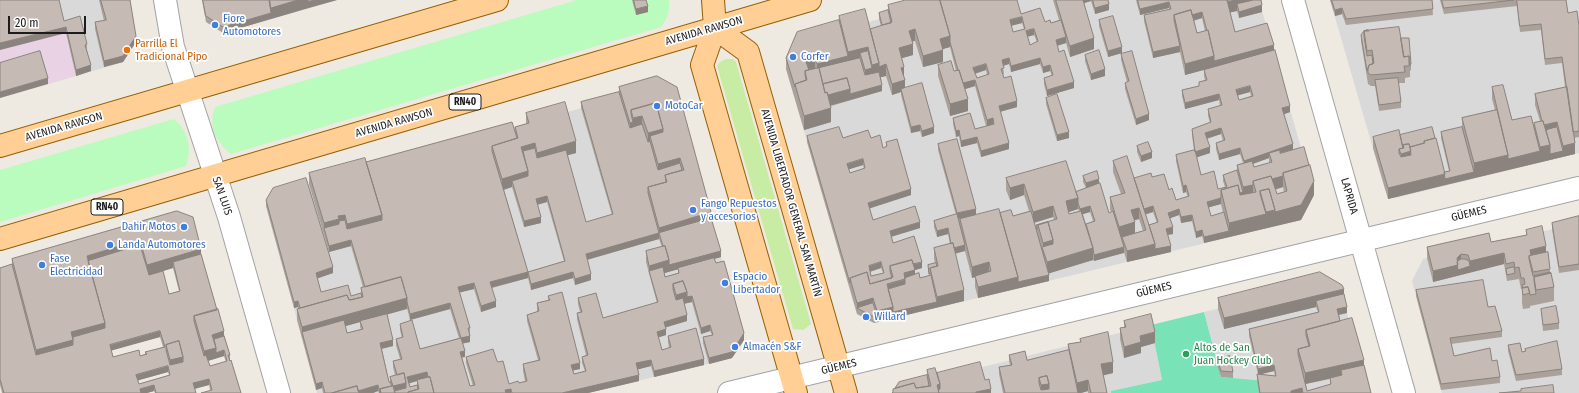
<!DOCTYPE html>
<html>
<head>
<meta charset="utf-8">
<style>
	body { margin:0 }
	#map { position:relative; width:1579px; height:393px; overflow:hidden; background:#eee9e1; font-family:"Fira Sans Condensed",sans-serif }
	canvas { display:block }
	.scale { position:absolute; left:8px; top:16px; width:78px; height:18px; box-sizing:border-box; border:2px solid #1c1c1c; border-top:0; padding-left:5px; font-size:12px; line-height:14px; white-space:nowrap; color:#1c1c1c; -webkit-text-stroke:3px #fff; paint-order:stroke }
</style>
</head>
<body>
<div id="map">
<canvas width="1579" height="393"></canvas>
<div class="scale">20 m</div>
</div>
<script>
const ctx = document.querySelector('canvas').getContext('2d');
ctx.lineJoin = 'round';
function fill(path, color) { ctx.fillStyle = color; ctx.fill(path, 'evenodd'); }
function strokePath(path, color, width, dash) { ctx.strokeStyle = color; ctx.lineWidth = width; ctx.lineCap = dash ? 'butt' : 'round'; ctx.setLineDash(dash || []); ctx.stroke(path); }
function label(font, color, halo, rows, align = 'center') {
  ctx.font = font + ' "Fira Sans Condensed",sans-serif'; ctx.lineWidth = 3.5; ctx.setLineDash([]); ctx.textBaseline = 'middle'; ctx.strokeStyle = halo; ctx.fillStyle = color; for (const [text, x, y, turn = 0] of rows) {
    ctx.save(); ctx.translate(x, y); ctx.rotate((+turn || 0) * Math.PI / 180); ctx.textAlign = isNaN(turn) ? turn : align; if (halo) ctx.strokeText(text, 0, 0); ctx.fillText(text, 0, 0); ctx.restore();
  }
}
fill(new Path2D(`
	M58,0H129L136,42L123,62L76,76Z
	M944,0H1259L1301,148V220L874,323L857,314L786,69L797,43Z
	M1330,0H1579V153L1395,198L1385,190Z
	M657,87L711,224L724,267L732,358L588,393H317L266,206L306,185Z
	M1579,223V393H1442L1412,281L1423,259Z
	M1320,284L1342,296L1370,393H1290L1289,383L1221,377L1204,312Z
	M1151,325L1162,380L1112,391L1111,393H896L899,388Z`), '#dad9d9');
fill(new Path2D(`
	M0,0H58L76,76L0,98Z`), '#e8d2e4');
fill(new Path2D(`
	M726,59H733L736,62L811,324L803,330L793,329L717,66L720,62Z`), '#c8eca3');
fill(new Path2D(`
	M577,0H669C670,11 668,18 661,27L231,154C215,141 208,126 215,107Z
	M174,119C189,132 192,148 186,166L0,222V170Z`), '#b9fcbd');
fill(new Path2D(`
	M1204,312L1221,377L1289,383L1290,393H1111V391L1162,380L1151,325Z`), '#79e2b7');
const minor = new Path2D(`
	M165,0L173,47L229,217L279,393
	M1293,0L1404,393
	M729,393L1579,188`);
const major = new Path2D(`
	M713,0L715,28L702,65L796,393
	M715,28L748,52L846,393
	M0,146L497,0
	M0,239L810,0`);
strokePath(minor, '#a3a3a3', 24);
strokePath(major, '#945f00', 24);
strokePath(minor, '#fff', 22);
strokePath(major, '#ffcf95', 22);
fill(new Path2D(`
	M99,0H130L136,42L123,62L104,67L95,29V22L104,21Z
	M202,0H337L223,33L206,22Z
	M632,0H646L648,12L636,15Z
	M1053,0H1108L1109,10L1095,14L1091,1L1084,3L1094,49L1070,57L1066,43L1057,46L1059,52L1074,88L1047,96L1044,84V78L1052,76L1050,71L1043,73L1040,64L1011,72L1009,64L1003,66L1004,74H1003L1004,78L1017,107L1000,112L1009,149L981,157L977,143L961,147L959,136L956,137L953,124V118L975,129L986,126L975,86L965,89L968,111L950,116L938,76V65L954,71H956L950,47L942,49L943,62L923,67L915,41H912L913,55L902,58L905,88L934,133L922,137L920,131L911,133L901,95V92L892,95L886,76L881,77L882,91L831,106V122L804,130L786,69V58L839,20V16L870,29L881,26L879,19V13L888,10V5L1021,14L1045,22L1051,23L1059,20ZM1022,23L1024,29L1013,32L1011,26ZM1034,35L1037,42L1030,45L1027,37ZM986,70L987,75L977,78L975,74Z
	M1136,0H1261L1262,12L1239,18L1237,11L1230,12L1235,32L1274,50L1290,112L1284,114L1293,150L1314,195L1301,220L1204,243L1202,236L1196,238L1192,221L1181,223L1179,215L1170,218L1173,234L1168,235L1171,252L1127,262L1124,252L1094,261L1093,260L1049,273V281L978,298L975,287V277L972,278L965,251L955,254L964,301L874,323L857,314L807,142V136L843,138H871L883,148L886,147V142L911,195L869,208L873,220L920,228L891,237L893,243L922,268L915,270V274L920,278L929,276L928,265L935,263L934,259V248L950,244L948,234L937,237L934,227V221L956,215L938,150V144L976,215L1000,213L1013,216L1029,211L1024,195L1010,200L1006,190V178L1076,192L1086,188L1083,182V176L1099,184L1109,213L1111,212L1110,209V197L1121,194L1113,172V161L1134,178L1152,177L1169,190L1176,200L1188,197L1186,192L1183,193L1176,161V155L1194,150L1192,135V129L1210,123L1208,116V109L1220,106L1219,100L1185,109L1182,96V90L1199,86V82L1205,80L1204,76V70L1185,75L1180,52L1153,58L1144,21V15L1169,9V8L1140,15ZM1202,18L1205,31L1197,33L1194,21ZM1250,92L1251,96L1239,100L1237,95ZM1221,134L1223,141L1216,143V149L1219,160L1240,154L1243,163L1237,165V170L1223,175V181L1225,187L1218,189L1201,175L1196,157L1210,153L1207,139ZM1269,158V163L1254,167L1253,164ZM863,165L864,169L850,173L848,169ZM1283,187L1284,192L1277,194L1275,190ZM1221,204L1223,213L1211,216L1208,207ZM1078,209L1079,211L1069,214V212ZM1090,212L1093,221L1086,224L1083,214ZM1153,212L1157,223L1149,225L1145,215ZM1053,217L1054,220L1036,225V230L1034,223ZM1139,219L1143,231L1135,233V220ZM881,268L883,273L871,276L870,272Z
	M1330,0H1432L1433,15L1346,25L1342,14L1335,16Z
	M1440,0H1566L1568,13L1579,26V137L1574,138L1575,154L1388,199L1373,148V137L1400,135L1444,172L1449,171L1441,138V132L1462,127V118L1495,110L1492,99V87L1512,120L1534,127V123L1540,121L1535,105V94L1565,87L1562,63L1545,65L1541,30L1520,32L1517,6L1444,14Z
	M1099,20L1122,53L1108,57L1099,26Z
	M64,21L87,44V50L91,71L76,76L66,33Z
	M1369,31L1401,38L1411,64V70L1410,71V77L1405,78V83H1398L1401,102V108L1379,111L1375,86H1371L1368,84L1361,41V35Z
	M1121,54L1149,120L1136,125L1125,89V83L1127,82L1121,60Z
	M1085,55L1105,76L1091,80L1085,61Z
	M657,76L711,218L721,257L714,259L744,340L732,358L709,364L703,343V337L712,335L710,331L701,334L692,302L684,304L687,321L665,327L666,335L658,337L662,350L669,348L668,342V336L704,365L654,377L651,366L638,369L639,381L588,393H379L378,391L373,393H323L322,388L316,390L297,320V309H298V307L294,308L266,206V200L333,273L317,278L321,292L351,296L361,293V288L363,287L351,246L329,252L309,184V173L366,162L515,132V127L526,124V113L576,153L567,155L586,222L612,215L581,108V102L619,92V87ZM512,187L524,227L541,223L537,205L547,202L564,261L528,272L504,190ZM659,239L662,247L646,251V262L657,303L603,318L578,298V304L580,312L577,313V319L586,355L582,357V363L585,371L574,374L573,370L580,369L548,296V300L537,303V312L527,315V321L538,360L523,364V371L525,381L519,383L509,384L497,361L466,357V363L473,386H470L462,357H465L462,343L470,342L469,334H470V328L459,292L474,289L481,312L496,307L492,288L528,278L531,290L573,278L575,285L591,280L587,260ZM678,269V273L665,277L664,273ZM407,308L410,320L450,309L459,338L420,349L400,324V330L402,338L396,339V345L400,359L393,361V367L395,375L390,377V382H389L382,349L393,346L387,314ZM360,322V327L361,329L347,333L345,326ZM417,381V385L410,387L409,383Z
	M1046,98L1069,138L1057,141L1046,104Z
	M1137,146L1152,158L1141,162L1137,152Z
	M177,211L201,254L230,355V361L241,393L210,390L209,385L195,389L196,393H155L154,391L147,393H2L0,385V268L12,264V259ZM173,268L179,291L169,294L149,275ZM160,337L163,347L145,352V354L140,356L113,357L111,350ZM224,356L226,362L210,366L208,361ZM168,372L169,375L139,384L138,380Z
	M1579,216V270L1559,273L1552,229V223Z
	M1526,230L1546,252L1550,269V272L1554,287V301L1530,306V308L1523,309L1522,303V289H1521L1519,279L1507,281L1504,264L1433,282L1427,258V247L1491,242L1526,235Z
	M1416,290L1488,307L1502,331V337L1451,344L1454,356L1492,361L1500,377V383L1441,390L1416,296Z
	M1344,294L1347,313L1339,315L1340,321L1364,365L1371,393H1259L1257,380V374H1258L1249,336V329L1318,312L1316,307L1224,329L1218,309V298ZM1274,371L1275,376L1261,374ZM1330,379V385L1307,391L1306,384Z
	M1541,309L1559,323V329L1543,331Z
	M1124,321L1155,343L1141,347V353L1124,358L1120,339V328L1124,327Z
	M1080,339L1113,373L1103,375L1107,393H1088V391L1081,393H1003L999,374V367L1010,365L1009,361V355L1027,360L1068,350V344L1080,342Z
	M1508,345L1522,352L1525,351V349L1562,369V375L1516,381L1508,351Z
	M1217,359L1233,372V378L1221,377L1217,365Z
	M927,370L937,373L985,380L991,393L893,392V389L927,375Z`), '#aaa19b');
fill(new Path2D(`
	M298,0H308V8L223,33V27L271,13V8Z
	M315,0H337L308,8V2Z
	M1081,0H1091V1L1081,4Z
	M1235,0H1260L1237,4V11L1228,13V2Z
	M1169,2V8L1140,15V9Z
	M1109,4V10L1095,14V8Z
	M1262,5V12L1239,18V12Z
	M648,6V12L636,15V9Z
	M1342,8V14L1335,16V10Z
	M1202,12V18L1176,25L1175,20Z
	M1022,17V23L1010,26V20Z
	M66,27V33L0,50V43Z
	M915,29V41L909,42V31Z
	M1034,29V35L1026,37V31Z
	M136,36V42L123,62L104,67V61Z
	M950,36V47L940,50V39Z
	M1066,37V43L1056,46V40Z
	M1094,38V49L1070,57V46Z
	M913,44V55L899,59V48Z
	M1274,45V51L1214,67V61Z
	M1180,46V52L1153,58V52Z
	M868,47V62L860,53V64L848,67V52Z
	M1122,47V53L1108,57V51Z
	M943,50V62L923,67V56Z
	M848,56V67L817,69V64Z
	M1214,56V67L1185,75V64Z
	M1009,58V64L1002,66V60Z
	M1040,58V64L1011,72V66Z
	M815,59V70L806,73V62Z
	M879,63L886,64V76L865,81V70L872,68V65Z
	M986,64V70L973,74V68Z
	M91,65V71L76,76V70Z
	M1050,65V71L1043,73V67Z
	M904,67V78L901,68Z
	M1105,69V76L1091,80V74Z
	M48,78V84L0,98V92Z
	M905,80V91L901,89V92L892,95V84Z
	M975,80V86L962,90V83Z
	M1074,82V88L1047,96V90Z
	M882,85V91L850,100V94Z
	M1250,86V92L1236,96V90Z
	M850,89V100L825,107V96Z
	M1219,94V100L1185,109V103Z
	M968,99V111L950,116V104Z
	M1017,101V107L999,112V106Z
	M1290,106V112L1282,115V108Z
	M831,108V122L804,130V116Z
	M1149,114V120L1136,125V119Z
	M642,116V131L630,135V123L633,122V118Z
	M993,118V125L987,126V120Z
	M1557,122V133L1545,136L1543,126Z
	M920,125V131L911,133V127Z
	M934,127V133L922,137V131Z
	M1221,128V134L1205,139V133Z
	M663,129V143L650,136V147L648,148V133Z
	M959,130V136L956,137V131Z
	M1069,132V138L1057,141V135Z
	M977,137V143L961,147V141Z
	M576,141V153L537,164V153Z
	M535,143V154L523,157L521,147Z
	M1009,143V149L981,157V151Z
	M1575,143V154L1445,185V179L1474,172V163L1508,155L1540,151V147L1550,145L1563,151V146Z
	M1293,144V151L1271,158L1269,153V158L1244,167V161Z
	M1210,147V153L1195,158V152Z
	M1240,148V154L1219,160V154Z
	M1425,148L1401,168V154Z
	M1152,152V158L1141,162V156Z
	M680,158V169L658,176V164Z
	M863,159V165L847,170V164Z
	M528,171V182L512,181V187L502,190V179Z
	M1445,174V185L1388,199V188Z
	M1283,176V187L1269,191L1256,192L1254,184Z
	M1099,179V185L1086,190V183Z
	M1314,181V195L1301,220L1204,243V237L1229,231V223L1266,214V212Z
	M1024,184V195L1010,200V188Z
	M1186,185V192L1183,193V186Z
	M1253,185V196L1223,198L1243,192V187Z
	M911,189V195L868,209V203Z
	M547,196V202L536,205V199Z
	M1078,198V209L1066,213V201Z
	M1221,198V204L1207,208V202Z
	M1053,206V217L1033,223V212Z
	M1090,206V212L1080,215V209Z
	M1153,206V212L1142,215V209Z
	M1139,208V219L1131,221V210Z
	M976,209V215L957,219V213Z
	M1179,209V215L1168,219V213Z
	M711,212V224L659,233V239L586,260V254L659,233V228Z
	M345,215V226L324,228V234V223L338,216Z
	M382,215V226L347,235V224Z
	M1192,215V221L1181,223V217Z
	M541,217V223L524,227V221Z
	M920,222V228L890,237V231Z
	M1135,222V233L1119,238V227Z
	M1173,227V234L1166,235V229Z
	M948,228V234L937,237V231Z
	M1202,230V236L1196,238V232Z
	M140,240V251L87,261V256Z
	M351,240V246L329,252V246Z
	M1053,240V255L1043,250V243Z
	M1155,244L1171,246V252L1127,262V251Z
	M965,245V251L952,254V248Z
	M1546,246V257L1530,259V250Z
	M1124,247V253L1094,261V255Z
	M1093,248V260L1047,274V262Z
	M201,249V260L173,262V268L147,276V265Z
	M721,251V257L651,277L649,271V266L669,260Z
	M1504,253V264L1433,282V271L1457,258L1461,254V265L1470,266V261Z
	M881,262V268L869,272V266Z
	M922,262V268L915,270V281L905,290L870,289L904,280L891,271Z
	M989,262V273L972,278V267Z
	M333,267V273L316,279V273Z
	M528,272V278L490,288V282Z
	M573,272V278L531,290V284Z
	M591,274V280L575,285V279Z
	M1049,275V281L978,298V287L1018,277Z
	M474,283V289L458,293V287Z
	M1344,289V301H1316V307L1224,329V318Z
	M964,290V301L877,322V311L893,307L937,302V297Z
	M687,292V303L676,306V295Z
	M692,296V302L687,303V297Z
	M407,298V309L303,338L302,332V327Z
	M873,298V309L857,308V303Z
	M298,301V307L294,308V302Z
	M496,301V307L481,312V306Z
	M450,303V309L410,320V314Z
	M1347,307V313L1337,315V309Z
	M687,315V321L664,328V322Z
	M105,323V334L73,351L36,361V350L71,332Z
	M710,325V331L701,334V328Z
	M666,329V335L657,338V332Z
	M160,331V337L110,351V345Z
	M224,331V342L214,345L212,335Z
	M1155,332V343L1141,347V353L1124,358V347L1140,336Z
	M744,333V340L732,358L709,364V358Z
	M470,336V342L461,344V338Z
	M393,340V346L380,349V343Z
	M216,348L224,350V356L204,362V351Z
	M465,351V357L460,358V352Z
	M183,357V368L170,371V360Z
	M704,359V365L654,377V371Z
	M651,360V366L636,370V363Z
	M1364,360V371L1341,370V376L1305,384V373Z
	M1113,362V373L1101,376V364Z
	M580,363V369L571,371V365Z
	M1274,365V371L1258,375V369Z
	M168,366V372L136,381V375Z
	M427,372V378L407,384V377Z
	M639,375V381L588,393H562Z
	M209,379V385L193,389V383Z
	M1088,380V391L1081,393H1077V383Z
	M322,382V388L316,390V384Z
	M406,383V393H393V386Z
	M940,384V393L937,390V385Z
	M1049,384V393H1041V385Z
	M154,385V391L147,393H140V389Z
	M378,385V391L373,393H350Z
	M1302,388V393H1291V391Z
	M511,389V393H505V390Z
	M991,389V393H976V392Z`), '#8b837e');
const building = new Path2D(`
	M0,0H59L64,21L80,16L87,44L85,45L91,65L76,70L66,27L0,43Z
	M101,0H130L136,36L123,56L104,61L95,22L106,20Z
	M203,0H269L271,13L223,27L206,16Z
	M270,0H298L271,8Z
	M308,0H315L308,2Z
	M634,0H646L648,6L636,9Z
	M906,0H940L950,36L940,39L943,50L923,56L915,29L909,31L913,44L899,48L904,67L901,68L905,80L892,84L886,64L879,67V63L870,29L892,22L888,5Z
	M940,0H1017L1021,14L1040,8L1045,22L1050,20L1051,23L1061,20L1066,37L1056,40L1059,52L1064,50L1074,82L1047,90L1044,78L1053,75L1050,65L1043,67L1040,58L1011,66L1009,58L1002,60L1004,68L1001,69L1004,78L1011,76L1017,101L999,106L1009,143L981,151L977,137L961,141L959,130L956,131L953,118L970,113L975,129L994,124L993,118L987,120L975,80L963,83L959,70H958L950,42V36ZM1022,17L1025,29L1013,32L1010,20ZM1034,29L1038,41L1030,45L1026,31ZM986,64L989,74L977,78L973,68Z
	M1056,0H1083L1094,38L1070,46Z
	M1093,0H1108L1109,4L1095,8Z
	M1138,0H1227L1235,32L1267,23L1274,45L1214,61V56L1208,30L1207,31L1202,12L1192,15L1191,10L1174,15V20L1180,46L1153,52L1144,15L1171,9L1169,2L1140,9Z
	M1228,0H1235L1228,2Z
	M1254,0H1261L1262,5L1239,12L1237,4Z
	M1332,0H1432L1433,9L1346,19L1342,8L1335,10Z
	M1442,0H1514L1444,8Z
	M1517,0H1566L1568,13L1577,11L1579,26V131L1573,132L1562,57L1545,59L1541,24L1520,26Z
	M865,9L879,63L872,65L868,47L848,52L839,16Z
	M888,10L891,23L882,25L879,13Z
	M1191,10L1197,33L1208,30L1214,56L1185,64L1174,15Z
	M1113,16L1122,47L1108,51L1099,20Z
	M839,20L848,56L817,64L815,59L806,62L809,70L805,71V75L806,80L795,84V87L786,58L797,32Z
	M1399,27L1404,57L1409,56L1410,66H1404L1405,72L1371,75L1368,73V69L1369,65L1374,63L1372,50L1367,51L1364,31Z
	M1368,30L1369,31H1364V36L1367,56L1372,55L1373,64L1369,65L1367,71L1361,35L1364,31Z
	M1401,38H1409L1411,64L1409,65V56L1404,57Z
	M1099,50L1105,69L1091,74L1085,55Z
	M1275,50L1290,106L1282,108L1293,144L1244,161L1240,148L1219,154L1216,143L1225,140L1221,128L1205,133L1210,147L1195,152L1192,129L1211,122L1208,109L1222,105L1219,94L1185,103L1182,90L1199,86V82L1207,80L1204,70ZM1250,86L1253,96L1239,100L1236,90Z
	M40,51L48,78L0,92V63Z
	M868,51L872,68L865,70L860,53Z
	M1132,51L1149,114L1136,119L1125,83L1129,81L1121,54Z
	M860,58L865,75L879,72L882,85L850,94V89L847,78L823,84L819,68Z
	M951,61L954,71L959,70L968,99L950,104L938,65Z
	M819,68L825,93L827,92L831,108L804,116L795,84L807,80L805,71Z
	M657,76L677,87L711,212L659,228L648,187L667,182L665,175L684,170L680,158L658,164L650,136L663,132V129L656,103L631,110V114L633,122L630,123L619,87Z
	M847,78L850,89L828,95L827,92L825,93L823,84Z
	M1398,78L1401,102L1379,105L1375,80Z
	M922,83L934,127L922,131L920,125L911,127L901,89Z
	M1503,85L1512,120L1531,116L1540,151L1508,159V155L1492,87Z
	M1567,87L1575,143L1563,146L1557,122L1544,125L1543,121H1542L1535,94Z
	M619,92L630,128L642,124L648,142L650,141L658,170L680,163L682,170L665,175L666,182L648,187V193L659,233L586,254L591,274L575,279L573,272L531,284L528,272L490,282L496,301L481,306L474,283L458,287L470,328H468L470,336L461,338L450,303L410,314L407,302V298L401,277L365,287L351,240L329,246L324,228L339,224V221L345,220L347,229L382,220V215L366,162L512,122L517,138L492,146V151L528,272L565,261L547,196L536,199L541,217L524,221L512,181L528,176V171L523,151L535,148L537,158L566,150L586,222L613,214L581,102Z
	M1057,94L1069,132L1057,135L1046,98Z
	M565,102L576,141L537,153L535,143L521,147L528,171L502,179L492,146L518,138L515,127L529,123L526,113Z
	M656,103L663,129L648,133L642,116L633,118L631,110Z
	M1497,110L1508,155L1474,163L1462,118Z
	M1543,121L1550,145L1540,147L1534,123Z
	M839,127L843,138L868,130L871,138L880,135L883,148L887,146L886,142L897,139L911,189L868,203L873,220L915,206L920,222L890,231L893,243L914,236L922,262L913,264L912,260L890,266V271L892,278L870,284L867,272L850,278V283L807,136ZM863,159L865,168L850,173L847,164ZM881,262L884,273L871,276L869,266Z
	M1432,127L1435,138L1424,141V143L1410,147L1409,144L1403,145V148L1400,135Z
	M1462,127L1474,172L1445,179L1444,172L1450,171L1441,132Z
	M1557,127L1563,151L1550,154V145L1546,130Z
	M1399,130L1403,148L1399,149V153L1401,157L1411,155L1410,147L1425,143L1424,141L1436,138L1445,174L1388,188L1373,137Z
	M957,139L976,209L957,213L938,144Z
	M1148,142L1152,152L1141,156L1137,146Z
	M1409,144L1411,151L1401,154L1399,149L1404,148L1403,145Z
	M1304,147L1309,165L1283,173V176L1272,179L1271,176L1253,181V185L1243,187L1237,165L1252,161L1254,167L1272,162L1269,153L1280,150V153Z
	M1195,150L1201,175L1214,171L1218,189L1227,187L1223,175L1237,170L1243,192L1240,193L1238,185L1221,190V198L1207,202L1211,216L1224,212L1229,231L1204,237L1202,230L1196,232L1192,215L1181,217L1179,209L1168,213L1173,227L1166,229L1171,246L1155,249V244L1149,225L1158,222L1153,206L1144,209L1134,178L1151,173L1152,177L1164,174L1169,190L1172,188L1176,200L1189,196L1186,185L1183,186L1176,155Z
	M1127,156L1155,244L1127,251L1122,237L1146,230L1139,208L1131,210L1135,222L1119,227L1110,197L1125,193L1113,161Z
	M365,158L382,215L347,224L345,215L338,216L339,219L324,223L309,173Z
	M1066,161L1078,198L1066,201L1069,214L1081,211L1093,248L1047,262L1042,247L1053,244V240L1048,222L1038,225V229H1037L1036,225L1057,219L1053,206L1033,212L1024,184L1010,188L1006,178Z
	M1310,165L1314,181L1301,205L1275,212V210L1269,189L1260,191V194L1266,214L1229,223L1221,190L1238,185L1240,195L1256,192L1253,181L1271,176L1277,194L1287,191L1283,173Z
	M1097,171L1099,179L1086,183L1083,176Z
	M306,178L333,267L316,273L321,292L348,285L351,296L361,293L362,297L351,300V299L349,300L347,295L300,308L298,301L294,302L266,200L273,188Z
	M1100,183L1109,213L1113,211L1124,247L1094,255L1093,248L1086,224L1095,221L1090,206L1080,209L1078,203V198L1076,192Z
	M1269,189L1275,210L1266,212L1260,191Z
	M999,209L1018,277L978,287L975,276L991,271L989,262L972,267L960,219Z
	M1011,210L1013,216L1031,211L1049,275L1018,282V277L1000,213Z
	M177,211L193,217L201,249L147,265L140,240L87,256L105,323L71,332L73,340L36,350L12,259Z
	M957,214L965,245L954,248L953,243L951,244L948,228L937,231L934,221Z
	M1579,216V264L1559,267L1552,223Z
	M711,218L721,251L669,265V260L665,246H663L659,233Z
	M1048,222L1053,240L1043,243L1038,225Z
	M1542,226L1546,246L1530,250L1531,255L1529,256V259L1533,276L1550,272L1551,273L1534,277V281L1536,294L1530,295L1528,287L1523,288L1522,285L1525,284L1524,278H1521L1519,267L1515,268L1514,262L1506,264L1504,253L1470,261L1468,255L1461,254L1457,258L1458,265L1433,271L1427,247L1489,233L1491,242L1527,235L1526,230Z
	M953,243L964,290L937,297L930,268L938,266L934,248Z
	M140,245L149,275L163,271L169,294L180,291L173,262L201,254L217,310L194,316V321L204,356L206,355L210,366L227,361L224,350L216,353V348L214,339L224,336L230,355H228L230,361L231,360L241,393H201L212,390L209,379L193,383L196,393H156L154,385L140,389L141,393H4L0,379V268L12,264L36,355L73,345V337L105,328V323L88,261ZM160,331L165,347L145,352L147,354L140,356L139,350L113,357L110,345ZM179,341L183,357V362L170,365L166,350V345ZM168,366L170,375L139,384L136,375Z
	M665,246L669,260L649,266L646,251Z
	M1548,252L1550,269L1533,272L1529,256Z
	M714,258L716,263L724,261L744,333L732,352L709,358L703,337L713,335L710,325L701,328L692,296L687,297V292L683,281L673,284V289L676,300L683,298L687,315L664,322L666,329L657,332L662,350L671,347L668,336L696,328L704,359L654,371L651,360L636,363L639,375L562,393H512L511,389L505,390L506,393H434L430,377H428L427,372L407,377L410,387L417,385L418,389L408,392V393H395L394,391L406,388V383L404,373L397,375L393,361L402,359L396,339L403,337L400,324L412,320L420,349L461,338L465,351L460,352L470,386L475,385L466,357L493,349L497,361L498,362L503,361L509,384L518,381L519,383L527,381L523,364L540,360L527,315L539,311L537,303L550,300L548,296L562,292L580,363L571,365L574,374L586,371L582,357L588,355L577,313L582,312L578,298L596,293L603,318L658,302L649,271L663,267L665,277L679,273L678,268Z
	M1461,259H1465L1469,261L1470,266L1458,270L1457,262Z
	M912,260L915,270L904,273L905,279L887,284L893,307L877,311L873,298L857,303L850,278L867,272L870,284L893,277L890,266Z
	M936,263L937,266L930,268V273L929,274L928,265Z
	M1514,267L1515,273L1507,275L1506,269Z
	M1320,272L1342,285L1344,289L1224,318L1218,298Z
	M919,273L920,278L931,275L937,302L893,312V307L888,289L905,284V278Z
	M1551,273L1554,287L1536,290L1534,277Z
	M401,277L407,298L302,327L297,309L347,295L349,300L363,297L361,288Z
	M1483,280L1488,307L1495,306L1502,331L1450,338L1454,356L1490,348L1492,361L1497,360L1500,377L1441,384L1416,290Z
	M683,281L687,292L676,295L673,284Z
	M1528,287L1530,293L1523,295L1522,288Z
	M1344,294L1347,307L1337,309L1340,321L1306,330V335L1309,346L1298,349V354L1307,391L1331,384L1330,378L1342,375L1341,370L1364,365L1371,393H1303L1302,388L1291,391V393H1260L1257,374L1276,376L1274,365L1258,369L1249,329L1319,312L1316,301Z
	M873,303L877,316L874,317L857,308Z
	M1556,306L1559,323L1543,325L1541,309Z
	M218,309L224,331L212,335L216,348L204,351L194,316Z
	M387,314L393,340L380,343L389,382H390L392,386L380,389V393L378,385L358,391L357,386L332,393H325L322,382L316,384L302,332L344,320L347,333L363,329L360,321Z
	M1151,314L1155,332L1140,336L1141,342L1124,347L1120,328L1126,327L1124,321Z
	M1352,318L1364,360L1305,373L1298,349L1310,346L1306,330Z
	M1108,332L1113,362L1101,364L1107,393H1091L1088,380L1077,383L1068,344L1081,342L1080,339Z
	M179,341L183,357L170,360L166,345Z
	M1557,341L1562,369L1516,375L1508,345L1520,343L1522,352L1526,351L1525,349Z
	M1069,350L1078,393H1005L999,367L1012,365L1009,355L1025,351L1027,360ZM1047,376L1049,384V389L1041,390L1039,383V378Z
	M1230,356L1233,372L1221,371L1217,359Z
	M980,362L985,380L989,379L991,389L976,392V393H939L938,390L940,389V384L937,373Z
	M935,368L940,384L937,385L939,393H892L893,392V389L914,383L916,388L931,386L927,370Z
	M404,373L406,383L393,386L390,377Z
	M927,375L929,386L916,388L914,383L895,388L899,382Z
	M1047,376L1049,384L1041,385L1039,378Z
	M430,377L434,393H408V392L419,389L417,380Z
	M1553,385L1554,393H1499L1521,391V389Z
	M357,386L359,393H332Z
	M393,386L395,393H381L380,389Z`);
fill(building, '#c6bbb4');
strokePath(building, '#8b837e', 1);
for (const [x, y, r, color] of [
	[215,25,4,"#3f7fe0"],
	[127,50,4,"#e8710a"],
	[793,57,4,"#3f7fe0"],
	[657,106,4,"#3f7fe0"],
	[693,210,4,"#3f7fe0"],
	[184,227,4,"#3f7fe0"],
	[110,245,4,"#3f7fe0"],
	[42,265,4,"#3f7fe0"],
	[725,283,4,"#3f7fe0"],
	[866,317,4,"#3f7fe0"],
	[735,347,4,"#3f7fe0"],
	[1186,354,4,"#2e9e5b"]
]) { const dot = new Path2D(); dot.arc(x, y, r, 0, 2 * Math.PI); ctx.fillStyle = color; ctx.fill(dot); strokePath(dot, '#fff', 1.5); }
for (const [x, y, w] of [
	[465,102,32],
	[107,207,32]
]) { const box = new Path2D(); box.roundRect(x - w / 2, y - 8, w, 16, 3); ctx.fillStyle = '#fff'; ctx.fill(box); strokePath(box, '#1c1c1c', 1); }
label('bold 10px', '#1c1c1c', null, [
	["RN40",465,102],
	["RN40",107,207]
]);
label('11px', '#366cbe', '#fff', [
	["Fiore",223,19],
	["Automotores",223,32],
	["Corfer",801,57],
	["MotoCar",665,106],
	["Fango Repuestos",701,204],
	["y accesorios",701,217],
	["Dahir Motos",176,227,"right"],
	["Landa Automotores",118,245],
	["Fase",50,259],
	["Electricidad",50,272],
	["Espacio",733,277],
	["Libertador",733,290],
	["Willard",874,317],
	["Almacén S&F",743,347]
], 'left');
label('11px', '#1c1c1c', '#fff', [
	["AVENIDA RAWSON",704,31,-16],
	["AVENIDA RAWSON",394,123,-16],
	["AVENIDA RAWSON",64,127,-16],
	["SAN LUIS",222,196,71],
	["LAPRIDA",1349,196,74],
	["AVENIDA LIBERTADOR GENERAL SAN MARTÍN",791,203,74],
	["GÜEMES",1469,214,-14],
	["GÜEMES",1154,290,-14],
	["GÜEMES",839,367,-14]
]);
label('11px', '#c56008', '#fff', [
	["Parrilla El",135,44],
	["Tradicional Pipo",135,57]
], 'left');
label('11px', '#27864d', '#fff', [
	["Altos de San",1194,348],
	["Juan Hockey Club",1194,361]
], 'left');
</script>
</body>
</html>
